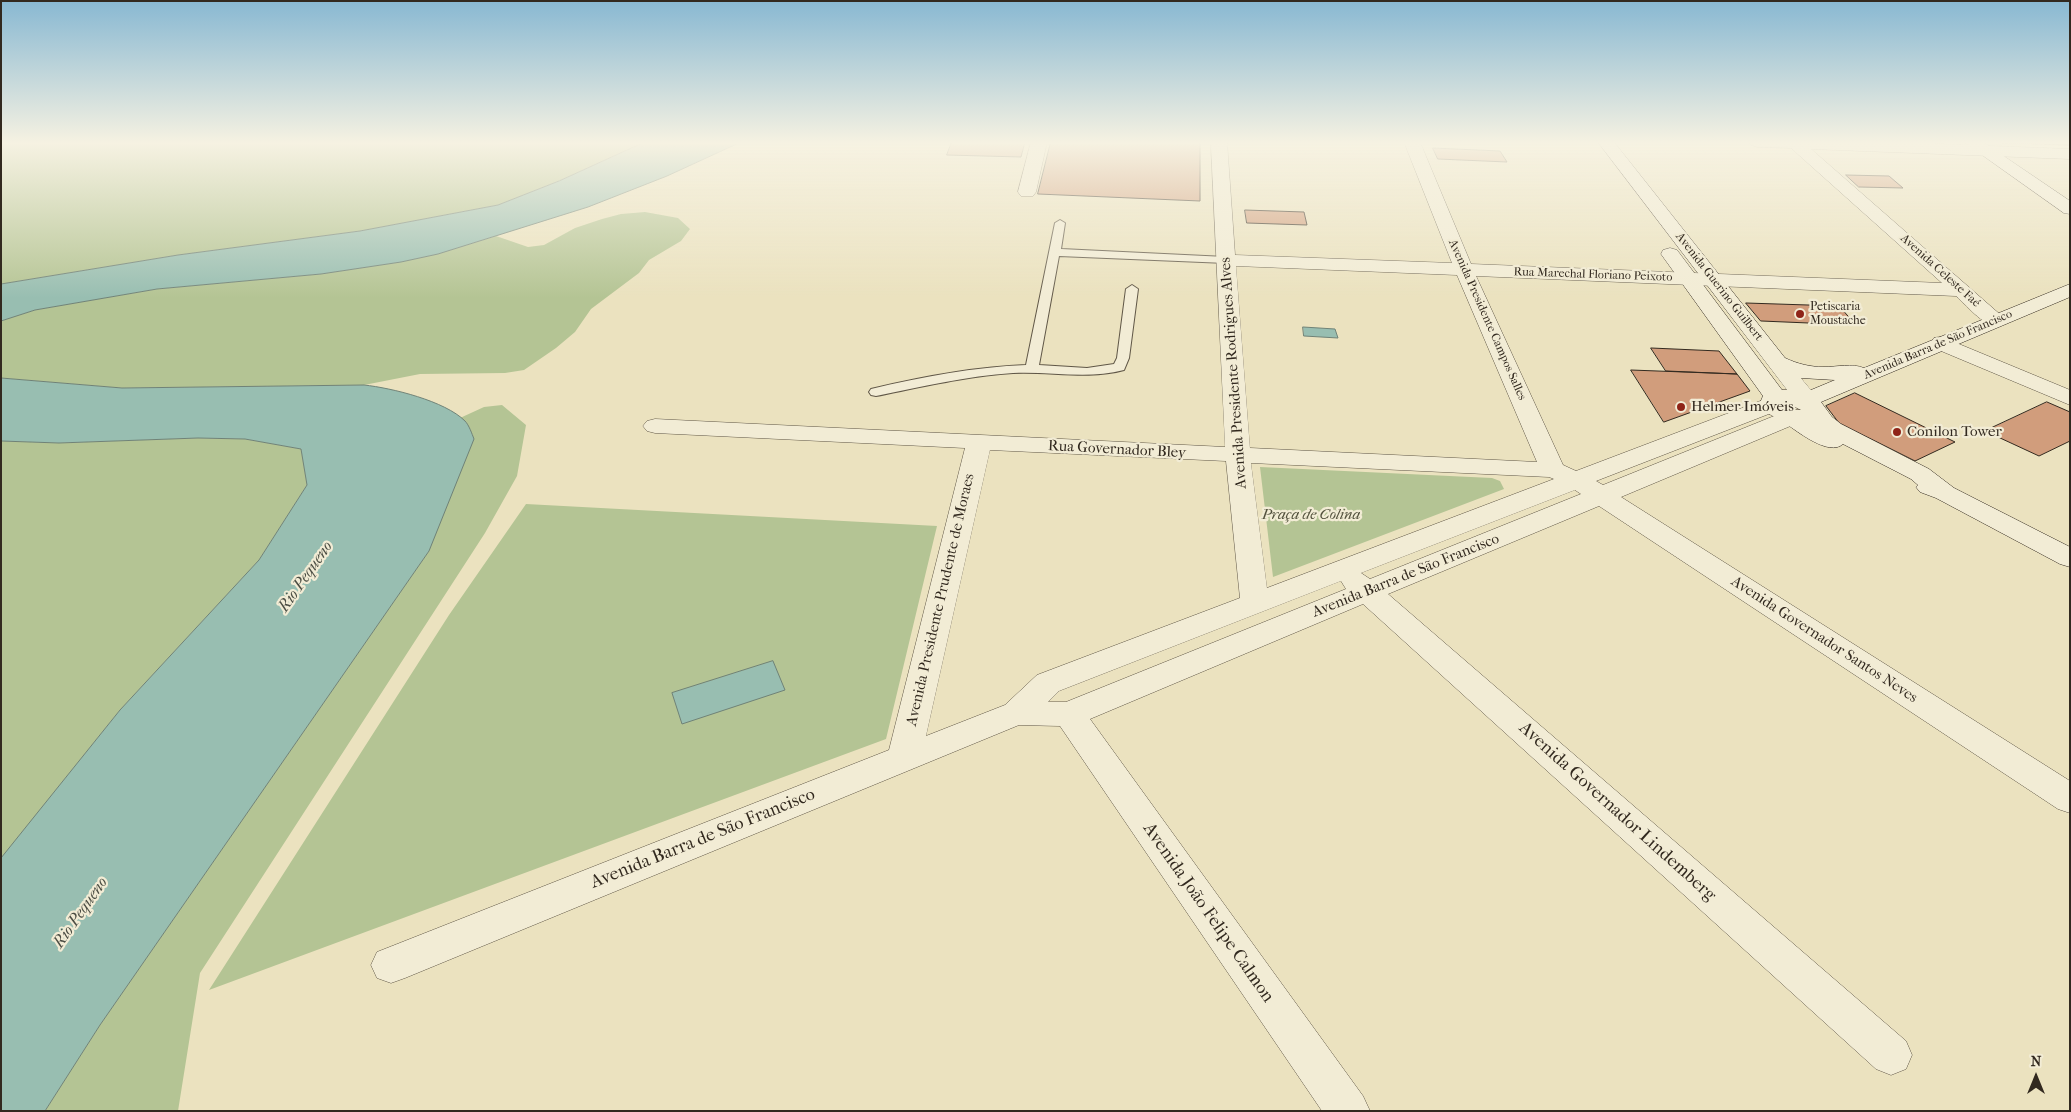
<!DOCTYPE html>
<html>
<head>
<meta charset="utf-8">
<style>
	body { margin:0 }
	#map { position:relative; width:2071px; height:1112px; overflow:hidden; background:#ebe2bf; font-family:"IM FELL French Canon",serif }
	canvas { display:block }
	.frame { position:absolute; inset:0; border:2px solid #32291f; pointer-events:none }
	.north { position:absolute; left:2011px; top:1052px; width:50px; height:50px; -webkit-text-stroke:4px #f2ecd5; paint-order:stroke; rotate:0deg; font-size:14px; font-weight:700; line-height:20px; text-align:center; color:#32291f }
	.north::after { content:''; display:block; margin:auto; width:18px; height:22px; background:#32291f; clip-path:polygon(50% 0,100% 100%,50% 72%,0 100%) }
</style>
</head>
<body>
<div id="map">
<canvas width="2071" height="1112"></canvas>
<div class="frame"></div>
<div class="north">N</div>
</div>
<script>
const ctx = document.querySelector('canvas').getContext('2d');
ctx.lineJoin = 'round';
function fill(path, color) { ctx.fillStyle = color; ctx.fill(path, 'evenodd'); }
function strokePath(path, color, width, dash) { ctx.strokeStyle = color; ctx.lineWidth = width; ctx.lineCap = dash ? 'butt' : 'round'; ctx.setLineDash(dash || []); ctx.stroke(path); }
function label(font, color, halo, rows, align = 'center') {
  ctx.font = font + ' "IM FELL French Canon",serif'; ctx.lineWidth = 4.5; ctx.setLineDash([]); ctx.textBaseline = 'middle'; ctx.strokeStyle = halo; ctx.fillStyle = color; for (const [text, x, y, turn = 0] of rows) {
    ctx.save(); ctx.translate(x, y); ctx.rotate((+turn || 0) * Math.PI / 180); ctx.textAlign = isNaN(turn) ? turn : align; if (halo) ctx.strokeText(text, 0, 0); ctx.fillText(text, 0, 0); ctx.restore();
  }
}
fill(new Path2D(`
	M1,142H645L559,181L498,205L360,231L178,255L1,284Z
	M645,212L678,218L690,229L681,241L649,260L639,273L591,309L575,332L556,348L524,370L505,373L420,374L364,385L122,388L1,378V321L35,310L157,289L321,274L401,262L438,254L496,236L528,247L544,245L575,228L602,219L621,214Z
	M502,405L526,425L517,476L485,533L200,973L178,1111H45L100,1025L429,551L460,418L484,407Z
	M198,438L245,439L301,449L307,485L259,560L120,710L1,859V441L59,443Z
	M1260,467L1492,478L1500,481L1504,489L1273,577Z
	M526,504L937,526L886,739L209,990L449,615Z`), '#b4c494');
const water = new Path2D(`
	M645,142H741L667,176L588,207L438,254L401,262L321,274L157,289L35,310L1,321V284L178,255L360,231L498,205L559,181Z
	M1303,327L1335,329L1338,338L1304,336Z
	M1,378L122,388L364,385C392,388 445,401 465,421C469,425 472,434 474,439L429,551L100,1025L45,1111H1V858L120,710L259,560L307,485L301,449L245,439L198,438L59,443L1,441Z
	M773,661L785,690L682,724L672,693Z`);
fill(water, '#98beb1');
strokePath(water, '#6f8277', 1);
const building = new Path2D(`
	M952,142H1025L1021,157L947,155Z
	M1051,142H1200V201L1038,194Z
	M2002,142H2070V145L2003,143Z
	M1433,148L1500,151L1507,162L1438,159Z
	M1846,175L1889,176L1903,188L1859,187Z
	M1245,210L1304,212L1307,225L1247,223Z
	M1746,303L1839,306L1856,325L1761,321Z
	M1651,348L1719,351L1737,374L1666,371Z
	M1631,370L1737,374L1750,391L1664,422Z
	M1855,393L1955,442L1915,461L1839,423L1826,406Z
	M2047,402L2070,412V441L2039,456L1985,431Z`);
fill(building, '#d19d7c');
strokePath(building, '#32291f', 1);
const lane = new Path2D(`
	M1060,220L1065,223L1061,249L1226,257L1232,260L1226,263L1059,256L1039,365L1087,368L1114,364L1117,358L1126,289L1132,285L1138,289L1129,358L1124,370C1087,380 1050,371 1013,373C967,376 921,387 876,396L871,395L869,392L871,389C921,377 974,367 1026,365L1055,223Z`);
const street = new Path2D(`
	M1031,142H1047L1036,192L1033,196H1021L1018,192Z
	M1211,142H1227L1235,255L1452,263L1404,142H1420L1471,264L1942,283L1791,148L1757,147L1751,145L1749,142H1889L2070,149V159L1811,149L2003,317L2006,321L2003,325C1985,330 1969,307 1956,296L1476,276L1563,465L1576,471L1763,400L1771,398L1779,400L1783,405L1779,410L1596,481L1603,485L1784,412L1792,410L1800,412L1804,417L1800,422L1621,497L2070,781V813L2058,809L1599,506L1388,594L1906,1041L1912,1055L1906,1069L1891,1075L1876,1069L1363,604L1090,719L1363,1096L1370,1111H1322L1060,726L1019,725L405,978L391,983L377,978L371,965L377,952L889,750L965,448L655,433L647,431L643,426L647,421L655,419L1225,447ZM1236,266L1457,275L1537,462L1250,448ZM990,450L1226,461L1240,598L1037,675L1005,705L926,736ZM1251,463L1549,477L1554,479L1267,588ZM1575,490L1581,494L1370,579L1361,573ZM1341,581L1346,589L1066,702H1048L1059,691Z
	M1942,337L2070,390V405L1934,348L1931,343L1934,338Z`);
const secondary = new Path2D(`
	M1598,142H1614L1785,358C1798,364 1810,367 1824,367C1837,367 1852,363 1864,368L2070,284V297L1821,402L1832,417L1841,424L1929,469L1954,488L2070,547V567L2060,564L1936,498L1920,492L1916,487L1918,485L1911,479L1843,444C1829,457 1797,431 1785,423C1775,416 1767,415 1759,405L1763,396L1661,254L1663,250L1670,248L1677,250L1782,390H1787ZM1801,378L1835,380L1811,390ZM1783,404H1789L1801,410H1795Z
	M1964,142H1983L2070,201V214L2064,213Z`);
strokePath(lane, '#605747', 2);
strokePath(street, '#605747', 1);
strokePath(secondary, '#32291f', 1);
fill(lane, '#f2ecd5');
fill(street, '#f2ecd5');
fill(secondary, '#f2ecd5');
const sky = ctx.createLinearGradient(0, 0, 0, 298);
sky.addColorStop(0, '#88b8d2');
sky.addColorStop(0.48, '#f6f2e2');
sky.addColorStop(1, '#f6f2e200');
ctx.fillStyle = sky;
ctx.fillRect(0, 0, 2071, 298);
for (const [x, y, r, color] of [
	[1800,314,5,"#8f2418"],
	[1681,407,5,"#8f2418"],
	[1897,432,5,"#8f2418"]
]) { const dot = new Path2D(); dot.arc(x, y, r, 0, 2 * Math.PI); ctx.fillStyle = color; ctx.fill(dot); strokePath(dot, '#f2ecd5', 2); }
label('12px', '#32291f', '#f2ecd5', [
	["Avenida Celeste Faé",1940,271,42],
	["Rua Marechal Floriano Peixoto",1593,275,2],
	["Avenida Guerino Guilbert",1719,287,52],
	["Avenida Presidente Campos Salles",1487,320,66],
	["Avenida Barra de São Francisco",1938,345,-23]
]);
label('12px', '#32291f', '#f2ecd5', [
	["Petiscaria",1810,307],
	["Moustache",1810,321]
], 'left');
label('15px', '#32291f', '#f2ecd5', [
	["Avenida Presidente Rodrigues Alves",1234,373,-94],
	["Rua Governador Bley",1117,450,3],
	["Avenida Barra de São Francisco",1406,576,-22],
	["Avenida Presidente Prudente de Moraes",941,600,-77],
	["Avenida Governador Santos Neves",1824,640,33]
]);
label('15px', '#32291f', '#f2ecd5', [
	["Helmer Imóveis",1691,407],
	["Conilon Tower",1907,432]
], 'left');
label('italic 15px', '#52503c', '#f2ecd5', [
	["Praça de Colina",1311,515]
]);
label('italic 16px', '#4c4e44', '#f2ecd5', [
	["Rio Pequeno",306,577,-55],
	["Rio Pequeno",81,913,-55]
]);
label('18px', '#32291f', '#f2ecd5', [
	["Avenida Governador Lindemberg",1617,812,42],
	["Avenida Barra de São Francisco",703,839,-22],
	["Avenida João Felipe Calmon",1208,913,55]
]);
</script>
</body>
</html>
